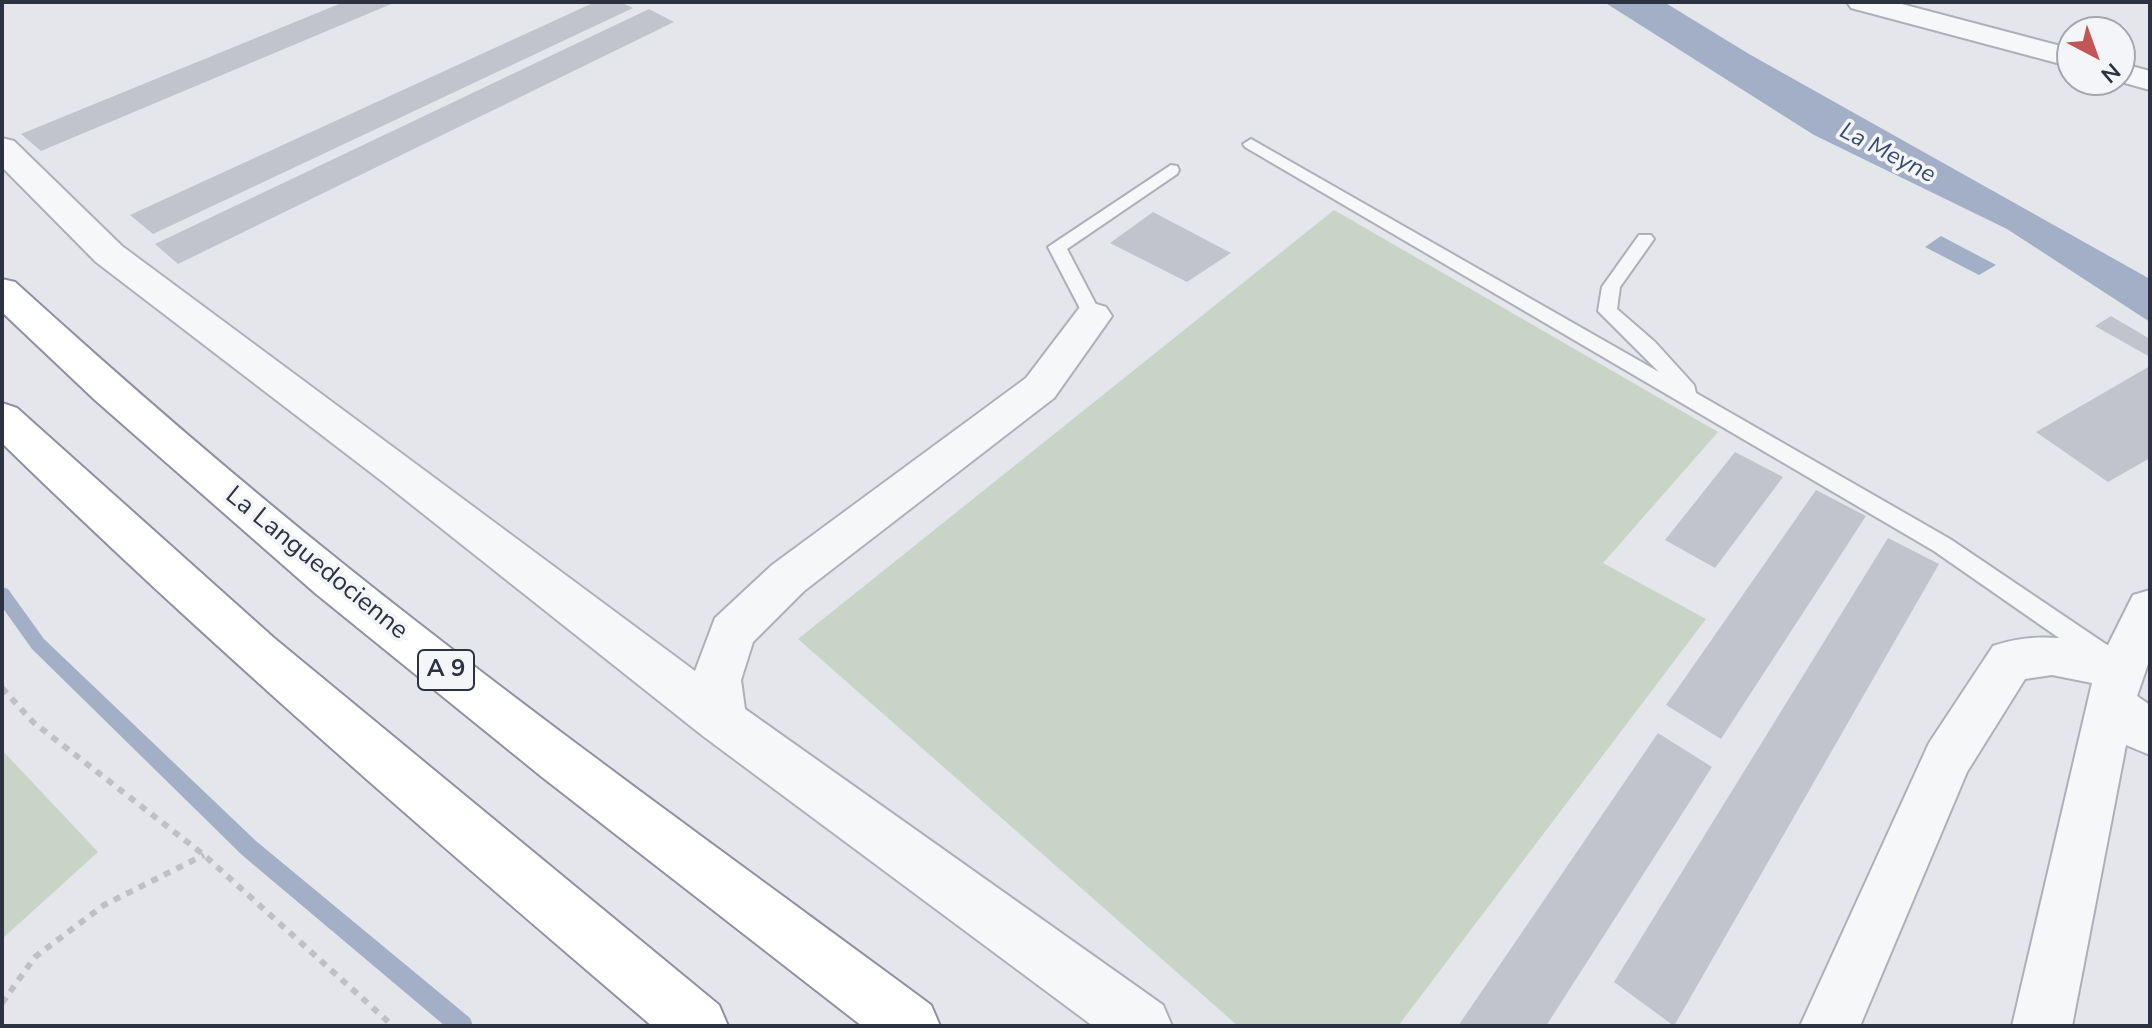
<!DOCTYPE html>
<html>
<head>
<meta charset="utf-8">
<style>
	body { margin:0 }
	#map { position:relative; width:2152px; height:1028px; overflow:hidden; background:#e4e6eb; font-family:"Nunito Sans",sans-serif }
	canvas { display:block }
	.frame { position:absolute; inset:0; border:4px solid #2d3242; pointer-events:none }
	.north { position:absolute; left:2056px; top:16px; width:80px; height:80px; box-sizing:border-box; background:#f4f5f8; border:2px solid #a4a7af; border-radius:50%; rotate:139deg; font-size:22px; font-weight:700; line-height:32px; text-align:center; color:#2d3242 }
	.north::after { content:''; display:block; margin:auto; width:28px; height:36px; background:#c35556; clip-path:polygon(50% 0,100% 100%,50% 72%,0 100%) }
</style>
</head>
<body>
<div id="map">
<canvas width="2152" height="1028"></canvas>
<div class="frame"></div>
<div class="north">N</div>
</div>
<script>
const ctx = document.querySelector('canvas').getContext('2d');
ctx.lineJoin = 'round';
function fill(path, color) { ctx.fillStyle = color; ctx.fill(path, 'evenodd'); }
function strokePath(path, color, width, dash) { ctx.strokeStyle = color; ctx.lineWidth = width; ctx.lineCap = dash ? 'butt' : 'round'; ctx.setLineDash(dash || []); ctx.stroke(path); }
function label(font, color, halo, rows, align = 'center') {
  ctx.font = font + ' "Nunito Sans",sans-serif'; ctx.lineWidth = 7; ctx.setLineDash([]); ctx.textBaseline = 'middle'; ctx.strokeStyle = halo; ctx.fillStyle = color; for (const [text, x, y, turn = 0] of rows) {
    ctx.save(); ctx.translate(x, y); ctx.rotate((+turn || 0) * Math.PI / 180); ctx.textAlign = isNaN(turn) ? turn : align; if (halo) ctx.strokeText(text, 0, 0); ctx.fillText(text, 0, 0); ctx.restore();
  }
}
fill(new Path2D(`
	M1334,210L1718,432L1603,563L1706,619L1398,1026H1238L798,639Z
	M2,750L98,852L2,939Z`), '#c7d4c6');
fill(new Path2D(`
	M1604,2H1664L1749,54L2150,279V322L2007,229L1814,135Z
	M1941,236L1996,265L1979,275L1925,247Z`), '#a3afc7');
fill(new Path2D(`
	M2,587L8,589L44,639L256,841L470,1018L473,1026H445L242,855L32,649L2,607Z`), '#a3afc7');
fill(new Path2D(`
	M344,2H396L41,151L21,134Z
	M595,2H620L633,8L153,234L130,215Z
	M649,9L674,22L178,264L155,244Z
	M1153,212L1231,253L1187,282L1110,243Z
	M2111,316L2150,339V357L2095,326Z
	M2150,366V458L2108,482L2036,432Z
	M1735,452L1783,477L1715,568L1665,540Z
	M1816,490L1866,516L1721,739L1666,705Z
	M1888,538L1939,564L1674,1026L1614,982Z
	M1658,733L1712,767L1546,1026H1458Z`), '#c2c4cd');
const lane = new Path2D(`
	M1251,139L1659,372L1598,311L1602,287L1639,235H1651L1654,239L1620,287L1617,309L1655,342L1694,385L1696,393L1950,539L2116,651L2119,658L2116,665L2107,668L2098,665L1934,551L1245,147L1243,144Z
	M1171,165L1177,166L1179,170L1177,174L1067,249L1102,316L1093,322L1086,320L1048,247Z`);
const street = new Path2D(`
	M1847,2H1894L2072,49V67L1851,8Z
	M2120,63L2150,71V90L2114,80H2120Z
	M2,138L14,141L122,246L695,671L715,618L772,565L1026,378L1080,307L1093,303L1106,307L1112,316L1054,398L804,591L753,642L741,680L745,709L1163,1005L1172,1026H1093L703,736L383,482L96,262L2,167Z
	M2150,590V658L2137,696L2150,705V755L2126,745L2072,1026H2012L2092,683L2052,675L2025,679L1967,772L1860,1026H1800L1929,743L1993,646C2033,632 2068,638 2108,645L2133,595Z`);
const highway = new Path2D(`
	M2,279L15,282C123,380 232,475 346,566C536,718 735,860 931,1005L940,1026H862L542,777L315,593L95,400L2,312Z
	M2,403L17,408L274,638L719,1005L728,1026H652C431,837 210,646 2,443Z`);
strokePath(lane, '#adb0b8', 4);
strokePath(street, '#adb0b8', 4);
strokePath(highway, '#8d91a0', 4);
strokePath(new Path2D(`
	M2,688L33,722L204,855L393,1026
	M2,1003L35,957L104,905L204,855`), '#bec0c6', 6, [7, 7]);
fill(lane, '#f6f7f9');
fill(street, '#f6f7f9');
fill(highway, '#fff');
label('italic 24px', '#3a4b72', '#f4f5f8', [
	["La Meyne",1887,154,27]
]);
for (const [x, y, w] of [
	[446,670,56]
]) { const box = new Path2D(); box.roundRect(x - w / 2, y - 20, w, 40, 6); ctx.fillStyle = '#f4f5f8'; ctx.fill(box); strokePath(box, '#2d3242', 2); }
label('bold 24px', '#2d3242', null, [
	["A 9",446,670]
]);
label('26px', '#2d3242', '#f4f5f8', [
	["La Languedocienne",316,564,39]
]);
</script>
</body>
</html>
